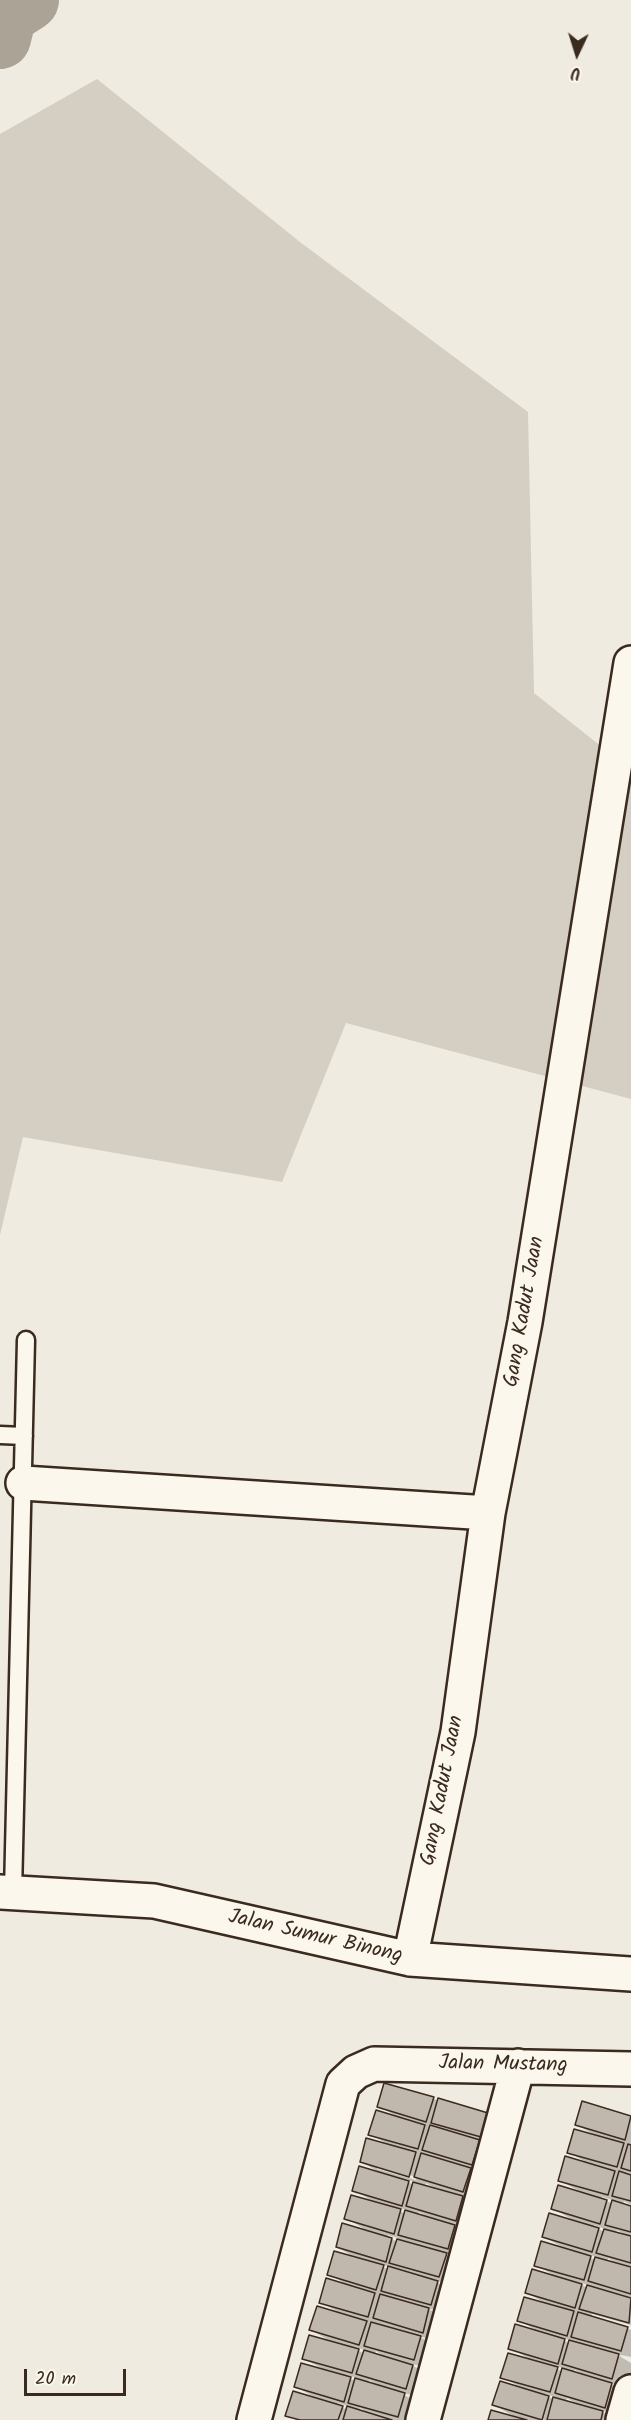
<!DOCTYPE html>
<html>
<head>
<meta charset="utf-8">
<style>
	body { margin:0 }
	#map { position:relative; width:631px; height:2420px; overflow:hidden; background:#f0ebe0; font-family:Kalam,sans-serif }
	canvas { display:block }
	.north { position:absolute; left:547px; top:24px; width:60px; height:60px; -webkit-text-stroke:4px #fbf7ec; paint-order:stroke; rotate:184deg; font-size:16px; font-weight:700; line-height:24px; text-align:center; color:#3b2a1e }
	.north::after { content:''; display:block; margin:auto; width:21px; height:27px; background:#3b2a1e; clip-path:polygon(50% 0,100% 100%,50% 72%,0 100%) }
	.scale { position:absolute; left:24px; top:2369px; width:102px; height:27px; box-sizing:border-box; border:3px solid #3b2a1e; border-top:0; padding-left:8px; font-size:18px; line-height:21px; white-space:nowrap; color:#3b2a1e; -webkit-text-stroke:4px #fbf7ec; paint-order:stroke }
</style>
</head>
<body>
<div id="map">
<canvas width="631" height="2420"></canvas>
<div class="north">U</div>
<div class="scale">20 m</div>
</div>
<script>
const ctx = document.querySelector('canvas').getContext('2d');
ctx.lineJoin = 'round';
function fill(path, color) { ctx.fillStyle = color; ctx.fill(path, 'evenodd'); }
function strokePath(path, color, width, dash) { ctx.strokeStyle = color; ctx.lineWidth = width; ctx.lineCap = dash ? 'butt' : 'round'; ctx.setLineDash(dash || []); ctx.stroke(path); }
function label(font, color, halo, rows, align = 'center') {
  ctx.font = font + ' Kalam,sans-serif'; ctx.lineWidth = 4.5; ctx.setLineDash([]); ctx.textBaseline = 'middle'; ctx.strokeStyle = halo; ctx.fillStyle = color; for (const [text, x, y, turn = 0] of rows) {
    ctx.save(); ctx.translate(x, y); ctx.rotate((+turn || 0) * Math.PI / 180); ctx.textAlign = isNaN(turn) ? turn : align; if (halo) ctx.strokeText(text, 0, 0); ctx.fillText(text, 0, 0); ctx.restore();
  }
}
fill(new Path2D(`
	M97,79L300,242L528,412L534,693L617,759L631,763V1099L346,1023L282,1182L23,1137L0,1235V134Z`), '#d5cec3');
fill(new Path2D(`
	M433,2099L487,2114L503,2123L497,2145L477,2140L495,2151L488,2173L468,2168L486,2179L480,2200L459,2195L479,2207L472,2229L450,2224L470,2235L464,2257L443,2252L462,2263L456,2285L433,2280L453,2292L447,2313L427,2308L445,2319L439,2341L418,2336L436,2346L430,2368L408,2363L429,2375L422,2397L399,2392L420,2404L416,2420H296L287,2415L317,2399L295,2386L323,2369L304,2359L332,2342L311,2330L340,2313L320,2302L347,2285L329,2274L356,2258L337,2247L366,2230L346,2218L374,2202L354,2190L381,2173L361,2162L389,2145L370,2134L396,2116L378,2106ZM377,2166L417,2177L416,2180L377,2169ZM404,2179L415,2182L414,2185L404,2180ZM426,2183L436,2189L425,2187ZM396,2207L407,2210L405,2214L395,2208ZM419,2212L428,2217L418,2215ZM388,2235L398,2238L397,2242L387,2236ZM381,2264L389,2267V2270L380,2265ZM355,2347L365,2350L364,2354L355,2348ZM376,2351L385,2357L375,2355ZM347,2375L357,2378L356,2382L346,2376ZM369,2380L378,2385L368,2384ZM338,2403L348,2406L347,2410L338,2405ZM360,2408L370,2414L359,2412Z
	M583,2103L631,2117V2205L624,2201L623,2205L631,2207V2325L592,2314L591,2317L631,2330V2357L616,2354L631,2363V2376L628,2387L607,2382L627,2394L621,2416L598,2409L615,2420H490L515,2417L494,2405L520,2387L502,2377L531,2360L510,2348L537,2331L519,2320L545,2303L527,2293L555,2276L536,2265L564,2248L544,2237L573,2220L552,2208L579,2191L559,2180L587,2163L569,2152L595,2135L577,2125ZM602,2197L613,2200L612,2204L602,2198ZM594,2225L605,2229L604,2232L594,2226ZM617,2230L627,2236L616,2234ZM587,2254L597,2257L596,2261L586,2255ZM608,2258L618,2264L607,2262ZM579,2282L588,2285L587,2288L579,2283ZM562,2338L571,2340L570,2344L561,2339ZM554,2366L564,2368L563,2372L553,2367ZM575,2370L584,2375L574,2373ZM546,2394L555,2397L554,2400L545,2395ZM567,2398L577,2404L566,2402Z`), '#0003');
strokePath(new Path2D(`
	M0,38L6,14L28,0`), '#aca397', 62);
const building = new Path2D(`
	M384,2083L434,2097L426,2122L377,2107Z
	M438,2098L488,2113L481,2137L431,2123Z
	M582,2101L631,2116L625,2140L575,2125Z
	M376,2110L425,2125L418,2149L368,2135Z
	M430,2125L480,2140L472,2165L422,2150Z
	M574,2129L624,2143L617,2167L567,2153Z
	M366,2138L416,2152L409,2177L360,2162Z
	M628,2144L631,2145V2171L621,2168Z
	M421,2153L471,2168L463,2192L414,2177Z
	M565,2156L615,2171L608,2195L558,2181Z
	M359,2166L409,2181L402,2206L352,2191Z
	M619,2171L631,2175V2201L612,2196Z
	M413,2182L463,2196L456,2221L406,2206Z
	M558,2185L607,2200L600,2224L551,2209Z
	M351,2195L401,2209L394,2234L344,2219Z
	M612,2200L631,2206V2232L605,2225Z
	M405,2210L455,2225L448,2249L398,2235Z
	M549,2213L599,2228L592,2252L542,2237Z
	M342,2223L392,2238L386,2262L336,2247Z
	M604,2229L631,2236V2263L596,2253Z
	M397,2239L447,2253L439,2277L389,2263Z
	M541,2241L591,2256L584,2280L534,2266Z
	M334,2251L384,2265L376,2290L327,2275Z
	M595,2257L631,2267V2294L588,2281Z
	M388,2266L438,2281L431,2305L381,2291Z
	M532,2269L582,2284L575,2308L525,2293Z
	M326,2278L375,2293L368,2317L319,2303Z
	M587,2285L631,2298L629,2323L579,2309Z
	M380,2294L429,2308L423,2333L373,2318Z
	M524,2297L574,2311L567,2336L517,2321Z
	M317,2306L367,2321L359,2345L309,2330Z
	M578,2312L628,2327L621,2351L571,2337Z
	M371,2322L421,2336L414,2360L364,2346Z
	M515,2324L565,2339L558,2364L508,2349Z
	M309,2335L359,2349L352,2373L302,2359Z
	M569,2340L619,2354L612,2379L562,2364Z
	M364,2350L413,2365L406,2389L356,2374Z
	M508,2353L558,2367L550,2392L500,2378Z
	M301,2363L351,2377L344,2402L294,2387Z
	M562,2368L612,2383L605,2408L555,2393Z
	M355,2378L405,2393L398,2417L348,2403Z
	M500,2381L549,2396L542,2420L492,2405Z
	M293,2391L343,2406L338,2420H300L285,2416Z
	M553,2397L603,2411L601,2420H547Z
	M347,2406L392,2420H343Z
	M491,2410L527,2420H488Z`);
fill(building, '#c0b8ad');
strokePath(building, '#3b2a1e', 1.5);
const service = new Path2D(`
	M0,1435L24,1436
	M13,1892L26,1340`);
const minor = new Path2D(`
	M23,1483L488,1513
	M0,1892L154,1901L410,1959L631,1974
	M410,1959L458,1732L488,1513L525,1322L631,663
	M254,2420L343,2084L356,2072L374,2064L631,2069
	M423,2420L518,2066
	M623,2420L631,2392`);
strokePath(service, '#3b2a1e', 21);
strokePath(minor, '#3b2a1e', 38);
strokePath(service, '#fbf7ec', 16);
strokePath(minor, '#fbf7ec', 33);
label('21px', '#3b2a1e', '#fbf7ec', [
	["Gang Kadut Jaan",526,1312,-80],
	["Gang Kadut Jaan",444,1791,-79],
	["Jalan Sumur Binong",315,1938,13],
	["Jalan Mustang",503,2066,1]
]);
</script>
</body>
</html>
